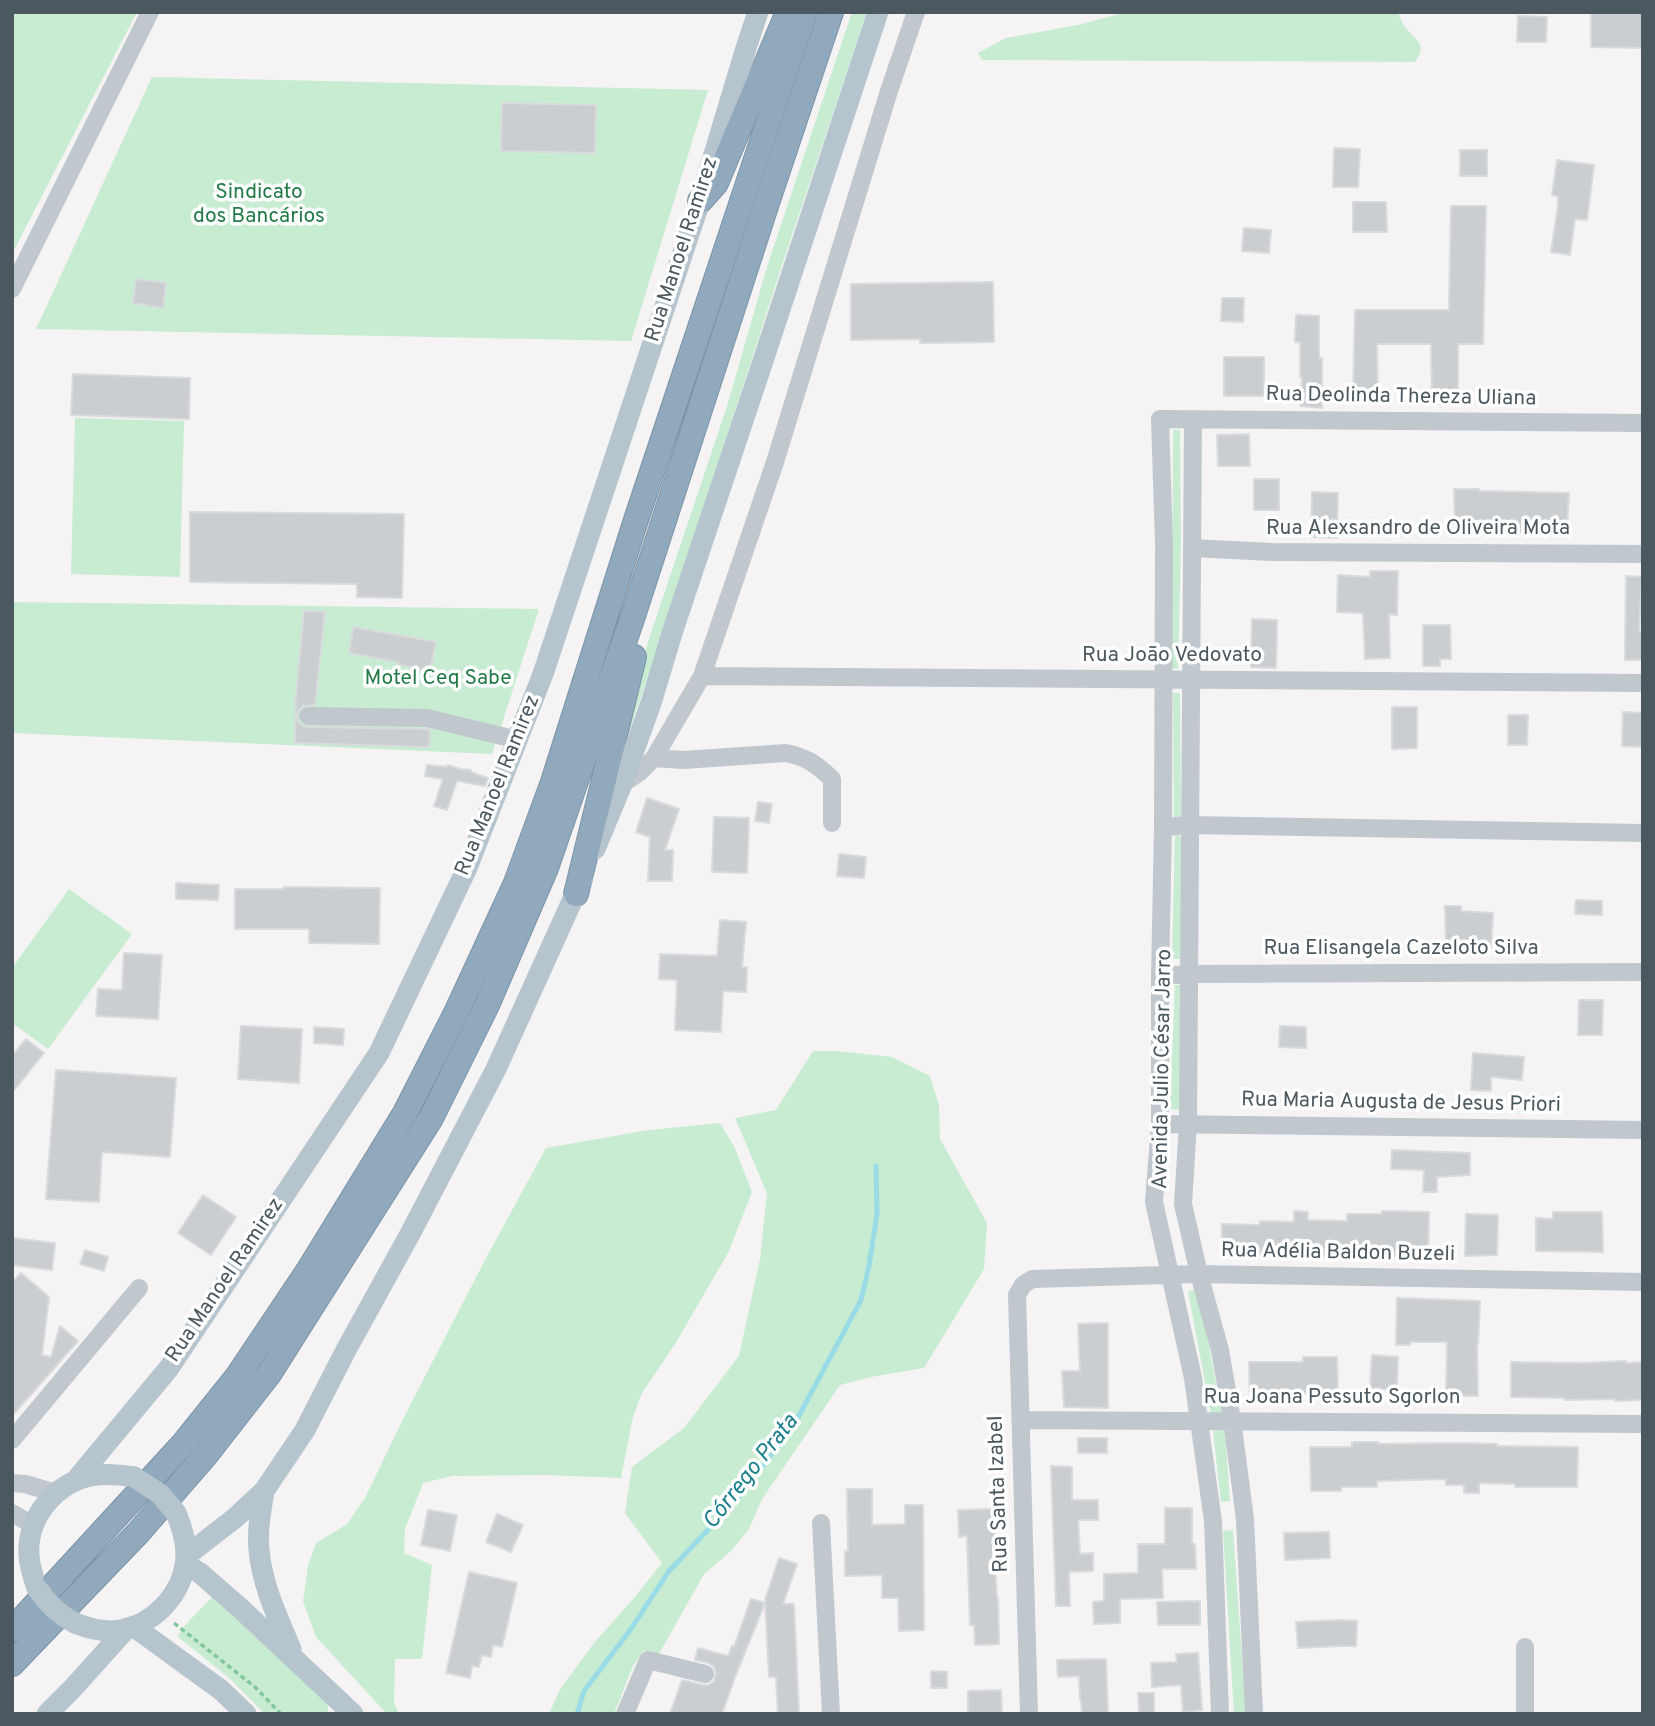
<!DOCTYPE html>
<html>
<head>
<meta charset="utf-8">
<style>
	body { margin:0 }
	#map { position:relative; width:1655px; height:1726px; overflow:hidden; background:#f5f3f3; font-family:Overpass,sans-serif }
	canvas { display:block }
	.frame { position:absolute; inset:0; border:14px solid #4c585f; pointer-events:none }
</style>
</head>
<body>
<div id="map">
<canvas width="1655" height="1726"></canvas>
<div class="frame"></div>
</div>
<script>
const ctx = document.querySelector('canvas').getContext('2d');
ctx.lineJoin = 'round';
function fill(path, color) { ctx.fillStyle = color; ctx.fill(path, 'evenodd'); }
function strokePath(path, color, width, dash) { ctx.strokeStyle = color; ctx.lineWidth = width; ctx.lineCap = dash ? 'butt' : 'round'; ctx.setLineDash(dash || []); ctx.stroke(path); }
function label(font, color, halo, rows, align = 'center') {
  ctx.font = font + ' Overpass,sans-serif'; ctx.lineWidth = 7; ctx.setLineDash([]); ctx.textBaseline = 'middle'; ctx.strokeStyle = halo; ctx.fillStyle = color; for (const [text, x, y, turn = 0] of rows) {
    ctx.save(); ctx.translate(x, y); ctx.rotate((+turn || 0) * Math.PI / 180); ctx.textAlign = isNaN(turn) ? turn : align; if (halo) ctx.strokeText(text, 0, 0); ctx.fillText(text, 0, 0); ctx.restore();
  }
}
fill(new Path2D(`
	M12,12H137L12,254Z
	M852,12H867L780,271L698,526L619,763L633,694L649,639L728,403L766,270Z
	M1127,12H1398C1400,18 1402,23 1406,28C1416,42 1428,43 1415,62L982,60L978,53L1006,38L1078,25Z
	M152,77L708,90L631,341L36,329Z
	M75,418L184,421L180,577L71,574Z
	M1173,430H1180L1181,544L1178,669L1172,668Z
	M12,602L539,609L492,754L12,733Z
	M1173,693H1180L1181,817H1174Z
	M1175,835L1183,836L1180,959H1172Z
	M69,889L132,934L48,1049L12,1023V968Z
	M1175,985H1186L1181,1110L1170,1109Z
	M813,1051H837L892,1057L930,1076L939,1105L940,1139L987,1223L984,1269L924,1368L871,1377L840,1385L762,1499L749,1529L731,1551L704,1574L659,1654L643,1651L633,1666L614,1714H549L560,1689L594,1643L634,1598L662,1563L625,1513L632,1467L684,1428L739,1356L760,1259L767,1193L735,1118L776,1110Z
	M720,1123L734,1146L752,1192L728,1253L675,1344L642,1393L633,1417L621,1478L545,1475L452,1476L423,1483L405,1529L404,1553L432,1565L422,1659H395L394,1702L399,1714H387L316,1637L303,1601L308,1566L316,1543L347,1524L365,1498L404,1417L485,1260L546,1148L649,1130Z
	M1199,1289L1221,1412L1211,1414L1188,1291Z
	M1225,1430L1230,1501L1221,1502L1213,1431Z
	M1233,1530L1246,1714H1234L1223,1531Z
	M214,1595L328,1699V1714H265L228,1677L177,1636L189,1621Z`), '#c7ecd2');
strokePath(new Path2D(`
	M577,1714L584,1691L631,1629L669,1571L739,1497L795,1423L861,1300L869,1266L877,1214L876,1166`), '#99dce5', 5);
const building = new Path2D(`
	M1591,12L1643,13V48L1591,47Z
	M1518,16L1547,17L1546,42H1517Z
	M502,103L596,105L595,153L501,151Z
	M1334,148L1360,149L1358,187H1333Z
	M1460,150H1487V176H1460Z
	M1557,160L1594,165L1587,220L1575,219L1570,255L1551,252L1558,206V196L1552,195Z
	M1353,202H1386L1387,232H1353Z
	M1451,206H1486L1483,344H1458V403L1432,404L1431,344H1377L1378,398H1353L1355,310H1449Z
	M1244,228L1271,230L1269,253L1242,251Z
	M136,279L166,283L163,308L133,303Z
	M993,282L994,342L920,343V339L851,340V284Z
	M1222,298H1244L1243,322L1221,321Z
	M1296,315L1319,316V358H1322V408L1300,406L1302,377H1300V342H1295Z
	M1224,357H1264V396H1224Z
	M73,374L190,378L189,419L71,415Z
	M1249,434L1250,466H1218L1217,435Z
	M1254,479H1279V510H1254Z
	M1454,489H1479V491L1569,493L1567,528L1539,526V532H1455Z
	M1312,492L1338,493L1337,538L1311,537Z
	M190,512L404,514L402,598L357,597V584L190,582Z
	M1370,571H1398L1397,615L1389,614L1390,658L1365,659L1363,613L1337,612L1338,575L1370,577Z
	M1626,576L1642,577L1639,632H1642V660H1625Z
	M304,611L325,612L315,705L303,706L299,710L297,715L298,722L303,726L308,727L426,729L430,730L429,747L295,743L296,706H295Z
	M1252,619L1277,620L1276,668L1251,667Z
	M1423,625H1450L1451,659H1440V666H1423Z
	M353,627L436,642L430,671L397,664L398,662L349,653Z
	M1392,707H1417V748L1392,749Z
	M1623,712L1643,713V747L1622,746Z
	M1508,715H1528L1527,745H1508Z
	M427,765L447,767L448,765L460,769L471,770V772L488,778L485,786L457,781L447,810L434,806L443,779L425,776Z
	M647,798L679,809L665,850H673L672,881H648L650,837L636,832Z
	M758,802L772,804L769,823L755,821Z
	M714,817L749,818L747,873L712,872Z
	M839,854L866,857L864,878L837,876Z
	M176,883L219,885L218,900L176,899Z
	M284,887L380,888L379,944L309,943V929H235V889H284Z
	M1576,900L1602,901V915L1575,914Z
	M1445,906H1461V911L1493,913L1491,950H1477V945L1446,944Z
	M720,920L746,922L742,967H747L746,992L723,991L721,1032L675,1030L677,980L659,979L660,954L717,956Z
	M124,953L162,955L158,1019L96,1016L98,989L122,990Z
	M1579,1000H1603L1602,1035H1578Z
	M241,1026L302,1029L299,1083L238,1079Z
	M1280,1026L1306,1027V1048L1279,1047Z
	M314,1027L344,1029L343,1045L314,1043Z
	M26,1039L44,1053L12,1093V1056Z
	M1473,1053L1524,1057L1522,1080L1491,1077V1091L1471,1090Z
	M56,1070L176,1078L170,1157L102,1152L99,1202L46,1199Z
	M1392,1150L1470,1153V1175L1437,1177V1192H1423L1424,1170L1391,1169Z
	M203,1195L236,1217L211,1255L178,1233Z
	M1294,1211L1308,1212V1220L1347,1221V1214H1382V1211L1429,1212L1428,1253H1411V1256L1343,1257L1312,1256H1221L1222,1224L1260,1225V1221L1294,1222Z
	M1553,1212H1602L1603,1252L1536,1251V1218L1553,1219Z
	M1466,1214L1498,1215L1497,1255L1465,1256Z
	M12,1238L55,1243L52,1270L12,1265Z
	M85,1250L108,1257L104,1271L80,1264Z
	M21,1273L49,1297L42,1355L51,1357L60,1326L78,1341L12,1416V1283Z
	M1397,1298L1480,1301L1478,1345H1477L1478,1396H1446L1447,1342H1410V1345H1396Z
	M1108,1323V1408L1064,1407L1062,1371H1080L1078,1324Z
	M1372,1355L1398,1357L1397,1390L1370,1388Z
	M1303,1357H1337L1338,1391H1319V1394H1300V1403L1250,1402L1249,1362H1303Z
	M1626,1361V1363L1643,1362V1400L1615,1401V1399L1565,1400V1398L1511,1397V1362L1581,1363Z
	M1078,1438H1107V1453H1078Z
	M1352,1442H1378V1444L1459,1443L1497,1444V1446L1578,1447L1577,1487H1515V1484L1479,1483V1493H1464V1485H1446V1479L1377,1481V1487H1341V1491H1311L1310,1447H1352Z
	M1051,1466L1072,1467V1500H1098V1520H1078L1080,1554L1093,1553V1571L1069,1572L1070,1606H1056Z
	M847,1489H872V1525L905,1524V1505H923L924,1630L899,1631L898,1598H882V1575L845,1576V1551H848Z
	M1165,1508H1192V1544H1195L1196,1569H1162L1163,1598L1120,1599V1623L1094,1624L1093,1602L1104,1601V1574L1138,1573V1544H1165Z
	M994,1509L995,1570L997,1598H998L999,1644L975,1645L974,1625H970L967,1536L959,1537L958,1510Z
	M428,1510L457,1515L450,1551L421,1545Z
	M497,1514L523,1525L511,1552L486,1542Z
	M1329,1532L1330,1558L1285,1560L1284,1533Z
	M779,1558L797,1564L783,1604H794L799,1714H778L776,1677H769L765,1600Z
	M469,1572L517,1583L502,1647L493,1645L491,1657L482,1655L479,1667L472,1666L470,1678L446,1673Z
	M751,1599L765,1603L735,1677L722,1714H670L682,1680L703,1685H709L714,1681L716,1672L713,1666L708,1663L695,1660L698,1648L728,1656L732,1646L734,1647Z
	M1200,1601V1625H1158L1157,1602Z
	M1339,1620L1357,1621L1356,1646H1338L1298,1648L1296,1622Z
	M1198,1653L1202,1710L1183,1712L1181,1685L1152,1687L1151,1663L1177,1662L1176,1654Z
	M1106,1659L1108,1714H1082L1081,1700H1080L1079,1676L1058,1677L1057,1660Z
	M931,1671L947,1672V1688H931Z
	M1001,1690L1002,1714H968V1691Z
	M1138,1693H1154V1714H1139Z`);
fill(building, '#caced1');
strokePath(building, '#d8dadd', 2);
const highway = new Path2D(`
	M700,201L716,183L788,12
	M576,894L634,657
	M12,1630L184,1443L237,1377L308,1271L405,1113L456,1013L516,883L553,782L635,523L805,12
	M12,1664L138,1533L205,1456L269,1374L431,1118L487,1005L546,868L632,619L767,203L831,12`);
strokePath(highway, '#7b94a8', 26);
strokePath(new Path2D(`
	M174,1623L255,1687L281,1714`), '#82c89f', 3.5, [5, 3.5]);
strokePath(new Path2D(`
	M12,289L150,12
	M1193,419L1188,1124L1183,1204L1199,1274L1220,1350L1232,1420L1245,1519L1254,1714
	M1192,548L1272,552L1643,554
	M702,676L1643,683
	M308,716L427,718L518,740
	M654,758L683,760L786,753C807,757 817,765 832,779V823
	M622,784L640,772L654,758L702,676L775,462L889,91L916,12
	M1163,827L1190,825L1643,833
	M1160,976L1190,974L1643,972
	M1160,1124L1643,1130
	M1021,1420L1643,1424
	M12,1440L139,1288
	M12,1483L25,1484L56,1493
	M12,1513L33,1525
	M821,1523L831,1714
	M1525,1647V1714
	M625,1714L648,1660L705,1674
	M1029,1714L1017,1295L1023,1285L1032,1279L1199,1274L1643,1282
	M1220,1714L1213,1521L1193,1378L1154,1202L1160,1124V976L1163,827L1164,544L1160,419L1643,423`), '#c0c8cd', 18);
strokePath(new Path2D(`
	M595,849L622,784L651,703L673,630L759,373L878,12
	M76,1480L169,1368L379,1053L467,868L543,674L700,201L746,48L758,12
	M264,1491C261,1510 257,1530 259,1550C262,1585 278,1618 291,1649
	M186,1556L235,1518L264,1491L305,1430L346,1350L410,1234L496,1069L582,879
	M185,1564L200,1573L239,1607L353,1714
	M37,1588C33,1577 30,1567 29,1556C26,1517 57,1480 96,1475C108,1474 121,1475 134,1477
	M75,1623C87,1628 99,1631 112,1631C151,1629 185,1594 186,1555C186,1540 182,1527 176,1513
	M133,1626L221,1690L246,1714
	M47,1714L73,1688L127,1628`), '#b6c4ce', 21);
strokePath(highway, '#90a9bc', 24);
strokePath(new Path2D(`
	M134,1477L160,1494L176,1513
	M37,1588C48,1604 58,1614 75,1623`), '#b6c4ce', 21);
label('21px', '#227b47', '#fff', [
	["Sindicato",259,194],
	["dos Bancários",259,218],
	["Motel Ceq Sabe",438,680]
]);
label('21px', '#4c585f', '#fff', [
	["Rua Manoel Ramirez",683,250,-72],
	["Rua Deolinda Thereza Uliana",1401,398,1],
	["Rua Alexsandro de Oliveira Mota",1418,530],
	["Rua João Vedovato",1172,657],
	["Rua Manoel Ramirez",499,786,-68],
	["Rua Elisangela Cazeloto Silva",1401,950],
	["Avenida Julio César Jarro",1164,1069,-89],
	["Rua Maria Augusta de Jesus Priori",1401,1104,1],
	["Rua Adélia Baldon Buzeli",1338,1254,1],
	["Rua Manoel Ramirez",226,1281,-56],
	["Rua Joana Pessuto Sgorlon",1332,1399],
	["Rua Santa Izabel",1000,1494,-92]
]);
label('italic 23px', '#1a7f8d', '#fff', [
	["Córrego Prata",752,1473,-52]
]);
</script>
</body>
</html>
